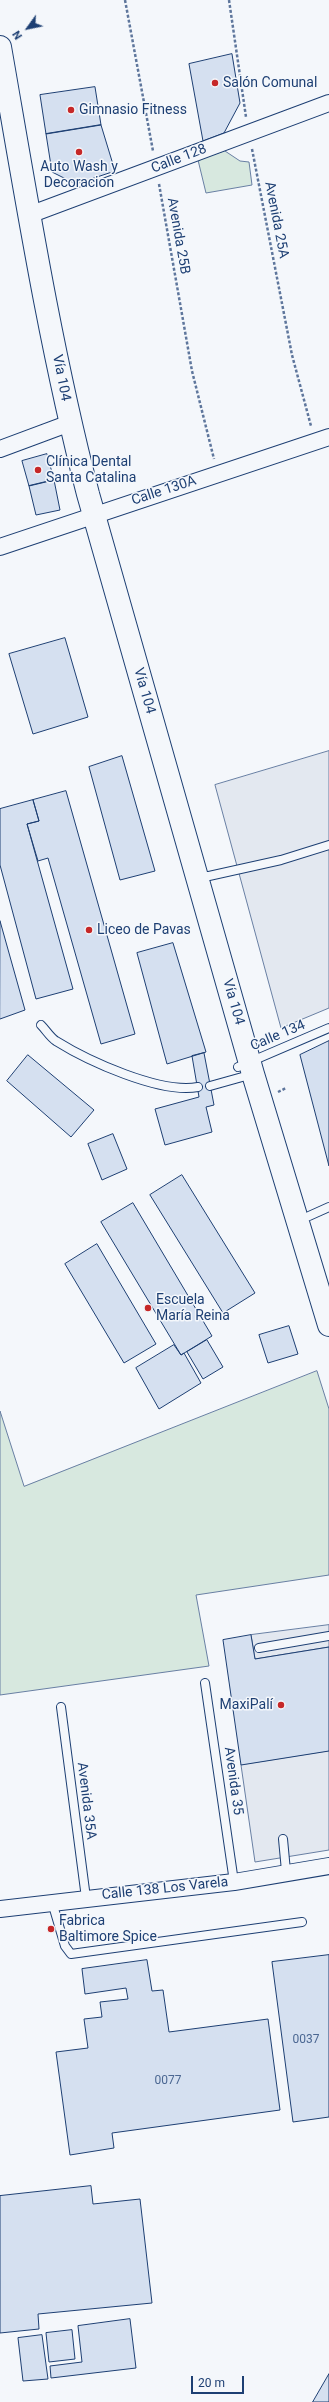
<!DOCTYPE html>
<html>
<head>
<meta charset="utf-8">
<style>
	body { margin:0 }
	#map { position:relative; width:329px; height:2402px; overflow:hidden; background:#f4f7fb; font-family:Roboto,sans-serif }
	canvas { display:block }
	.north { position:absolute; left:8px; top:8px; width:40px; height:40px; -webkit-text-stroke:3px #f4f7fb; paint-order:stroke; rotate:237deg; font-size:11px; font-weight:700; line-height:16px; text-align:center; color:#1d3f73 }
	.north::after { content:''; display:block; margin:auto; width:14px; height:18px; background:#1d3f73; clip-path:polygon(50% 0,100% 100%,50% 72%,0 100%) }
	.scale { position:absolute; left:191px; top:2376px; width:53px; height:18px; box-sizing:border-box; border:2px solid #1d3f73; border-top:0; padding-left:5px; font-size:12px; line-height:14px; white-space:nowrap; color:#1d3f73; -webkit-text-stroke:3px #f4f7fb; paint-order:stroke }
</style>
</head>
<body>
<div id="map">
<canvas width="329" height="2402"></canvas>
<div class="north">N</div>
<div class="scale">20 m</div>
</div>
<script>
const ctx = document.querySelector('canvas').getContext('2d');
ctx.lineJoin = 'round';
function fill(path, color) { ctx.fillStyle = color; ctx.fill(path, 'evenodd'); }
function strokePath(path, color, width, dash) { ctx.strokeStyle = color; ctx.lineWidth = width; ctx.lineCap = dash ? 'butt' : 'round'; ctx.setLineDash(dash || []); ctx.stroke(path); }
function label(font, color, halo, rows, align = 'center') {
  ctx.font = font + ' Roboto,sans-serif'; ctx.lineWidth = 3; ctx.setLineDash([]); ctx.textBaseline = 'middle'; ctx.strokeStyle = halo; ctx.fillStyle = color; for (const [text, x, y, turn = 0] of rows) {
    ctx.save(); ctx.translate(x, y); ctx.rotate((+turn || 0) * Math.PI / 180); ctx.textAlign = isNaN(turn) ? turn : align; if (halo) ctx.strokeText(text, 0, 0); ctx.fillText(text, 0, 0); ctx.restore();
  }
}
const green = new Path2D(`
	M225,151L240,161L249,162L252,185L206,193L198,160Z
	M317,1371L329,1409V1575L196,1595L209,1666L0,1695V1411L24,1486Z`);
fill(green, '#d7e8df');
strokePath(green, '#687fa3', 1);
const parking = new Path2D(`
	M329,751V1008L281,1028L215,785Z
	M329,1625V1647L255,1659L251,1635Z
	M329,1751V1850L255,1862L241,1765Z`);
fill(parking, '#e3e8f0');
strokePath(parking, '#687fa3', 1);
const building = new Path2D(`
	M232,54L240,103L224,133L203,141L189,64Z
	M95,87L101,125L46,134L40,95Z
	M101,125L115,171L76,184L52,172L46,134Z
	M47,454L54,480L29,486L22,461Z
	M54,480L60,510L36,515L29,486Z
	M65,638L88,717L33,734L9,654Z
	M122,756L155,871L120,880L89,767Z
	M66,791L135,1034L101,1044L48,858L38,861L27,824L39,821L33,800Z
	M33,800L39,821L27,824L73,989L36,999L0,865V809Z
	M0,921L25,1010L0,1019Z
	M173,943L206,1052L167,1064L137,953Z
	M329,1041V1166L300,1055Z
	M204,1053L214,1105L206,1107L212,1132L165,1145L155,1109L199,1097L192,1056Z
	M28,1055L94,1110L71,1137L7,1081Z
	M113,1134L127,1169L102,1180L88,1144Z
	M182,1175L255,1293L223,1313L150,1195Z
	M133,1203L212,1336L181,1355L101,1222Z
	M97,1244L156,1344L124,1363L65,1264Z
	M289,1326L298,1354L268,1363L259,1335Z
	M207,1340L223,1367L203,1379L187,1352Z
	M174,1345L181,1355L184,1353L201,1383L159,1409L136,1368Z
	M251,1635L255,1659L329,1647V1751L241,1765L223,1640Z
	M329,1955V2117L293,2122L272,1962Z
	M147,1960L152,1991L163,1990L169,2032L268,2019L280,2110L112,2133L114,2148L70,2155L56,2052L88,2048L84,2019L102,2017L100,2002L128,1999L126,1988L85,1994L82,1969Z
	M91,2186L93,2204L140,2199L152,2303L38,2314L39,2329L0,2333V2196Z
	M130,2319L136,2368L51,2378L50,2366L82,2362L78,2326Z
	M72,2330L75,2359L49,2362L46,2333Z
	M42,2335L48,2379L23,2381L18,2338Z
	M329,2374V2402H313Z`);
fill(building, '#d5e0f0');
strokePath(building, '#1d3f73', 1);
const lane = new Path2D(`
	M198,876H209L281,860L329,845
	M41,1025C46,1030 50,1037 56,1041C88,1061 160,1094 198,1087
	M238,1067L329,1028
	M210,1086L253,1074
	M309,1216L329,1207
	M259,1648L329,1636
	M205,1683L234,1882
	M61,1707L86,1898
	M283,1839L286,1871
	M52,1902L65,1946L71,1954L302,1922`);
const street = new Path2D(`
	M29,215L329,103
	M0,449L70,423
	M0,547L329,437
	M0,1909L234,1882L329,1866`);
const secondary = new Path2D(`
	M0,47C26,196 50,347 88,494L253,1074L329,1325`);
strokePath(lane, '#1d3f73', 10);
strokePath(street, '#1d3f73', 18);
strokePath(secondary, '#1d3f73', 24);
strokePath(new Path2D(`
	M125,0L153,151
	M229,0L246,117
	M252,149L292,355L311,426
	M159,184L192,371L214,459
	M278,1092L286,1088`), '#5e769c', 2.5, [3, 2]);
strokePath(lane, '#f4f7fb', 8);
strokePath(street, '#f4f7fb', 16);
strokePath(secondary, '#f4f7fb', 22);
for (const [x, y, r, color] of [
	[215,83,4,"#c62828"],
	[71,110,4,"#c62828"],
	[79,152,4,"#c62828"],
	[38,470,4,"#c62828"],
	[89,930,4,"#c62828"],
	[148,1308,4,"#c62828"],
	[281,1705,4,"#c62828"],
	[51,1929,4,"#c62828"]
]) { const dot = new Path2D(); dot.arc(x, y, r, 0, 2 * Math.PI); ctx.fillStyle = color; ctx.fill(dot); strokePath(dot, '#f4f7fb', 1.5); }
label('12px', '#4b6792', null, [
	["0037",306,2040],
	["0077",168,2081]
]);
label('14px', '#1d3f73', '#f4f7fb', [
	["Salón Comunal",223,83],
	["Gimnasio Fitness",79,110],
	["Auto Wash y",79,167,"center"],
	["Decoracion",79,183,"center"],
	["Clínica Dental",46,462],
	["Santa Catalina",46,478],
	["Liceo de Pavas",97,930],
	["Escuela",156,1300],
	["María Reina",156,1316],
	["MaxiPalí",273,1705,"right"],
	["Fabrica",59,1921],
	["Baltimore Spice",59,1937]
], 'left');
label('14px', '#1d3f73', '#f4f7fb', [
	["Calle 128",179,159,-21],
	["Avenida 25A",276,220,79],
	["Avenida 25B",178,236,80],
	["Vía 104",61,378,79],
	["Calle 130A",164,491,-18],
	["Vía 104",144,691,74],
	["Vía 104",233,1002,74],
	["Calle 134",278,1036,-23],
	["Avenida 35",233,1781,82],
	["Avenida 35A",86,1801,83],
	["Calle 138 Los Varela",165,1889,-6]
]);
</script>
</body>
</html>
